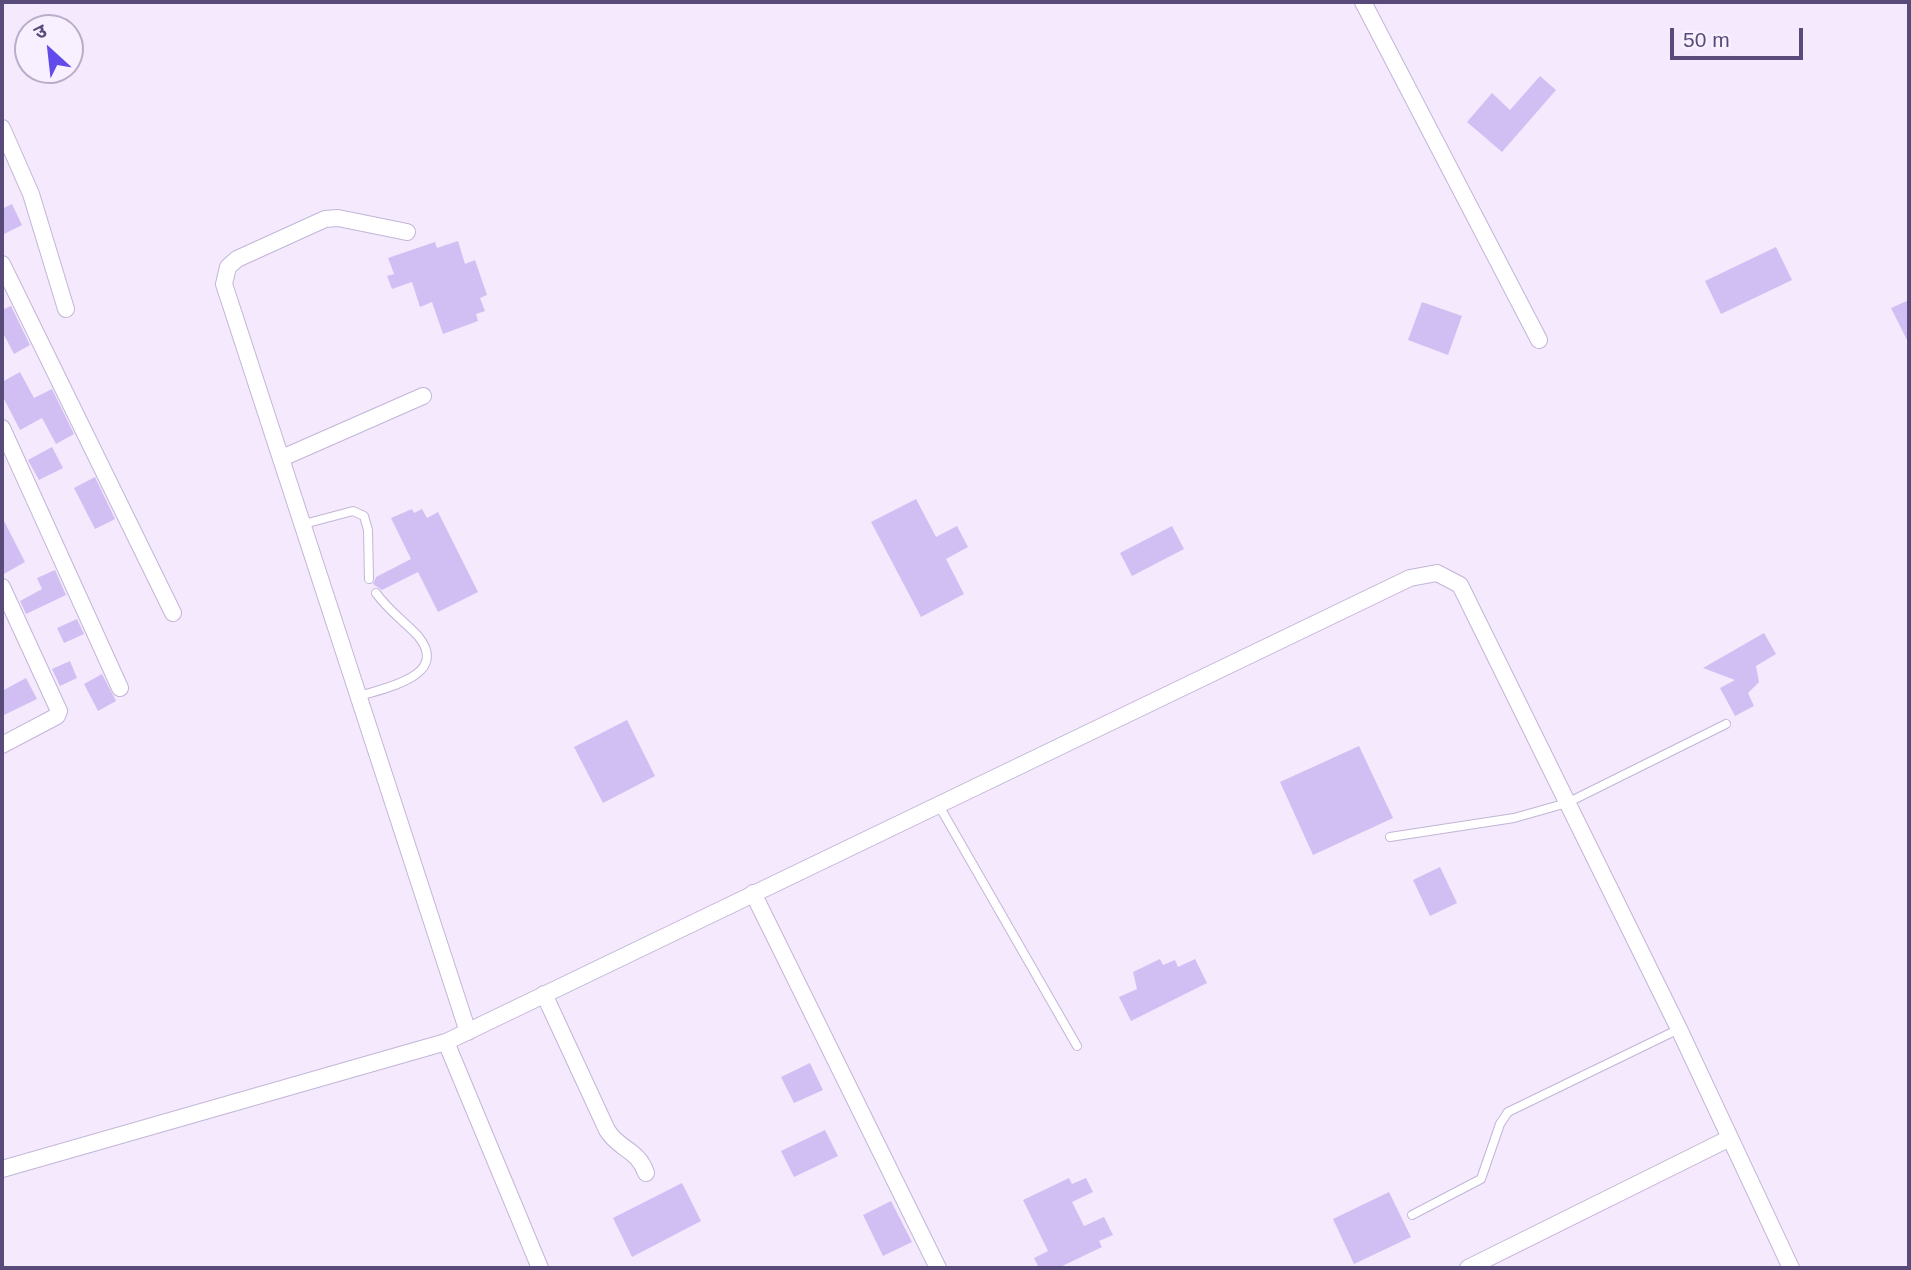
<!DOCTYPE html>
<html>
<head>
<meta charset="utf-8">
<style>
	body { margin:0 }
	#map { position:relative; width:1911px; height:1270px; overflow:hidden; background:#f4e9fd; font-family:Arial,"Noto Sans Devanagari",sans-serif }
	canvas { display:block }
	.frame { position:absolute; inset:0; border:4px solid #584b7a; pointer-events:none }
	.north { position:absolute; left:14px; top:14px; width:70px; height:70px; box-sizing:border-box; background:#f8f0ff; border:2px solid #b8aeca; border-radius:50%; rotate:333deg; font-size:19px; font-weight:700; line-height:28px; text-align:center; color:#584b7a }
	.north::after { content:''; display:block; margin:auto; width:24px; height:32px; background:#634aeb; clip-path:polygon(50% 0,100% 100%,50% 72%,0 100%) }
	.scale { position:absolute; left:1670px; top:28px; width:133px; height:32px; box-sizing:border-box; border:4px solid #584b7a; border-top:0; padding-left:9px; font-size:21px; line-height:24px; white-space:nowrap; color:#584b7a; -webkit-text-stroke:5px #f8f0ff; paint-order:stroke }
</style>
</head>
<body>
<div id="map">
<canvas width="1911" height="1270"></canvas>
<div class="frame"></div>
<div class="north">उ</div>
<div class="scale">50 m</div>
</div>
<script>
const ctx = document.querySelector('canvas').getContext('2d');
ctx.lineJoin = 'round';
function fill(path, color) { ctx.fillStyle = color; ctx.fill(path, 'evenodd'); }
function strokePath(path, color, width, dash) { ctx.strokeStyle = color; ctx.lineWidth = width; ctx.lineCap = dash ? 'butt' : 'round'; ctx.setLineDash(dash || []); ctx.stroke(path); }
fill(new Path2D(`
	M1540,76L1556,90L1502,152L1467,122L1492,93L1510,110Z
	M12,204L22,225L2,235V209Z
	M458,241L465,264L475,260L487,295L480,298L485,311L476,314L478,321L443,334L432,302L420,307L412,282L392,289L387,276L394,274L388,258L435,242L437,248Z
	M1776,247L1792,280L1721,314L1705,281Z
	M1909,300V344L1891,308Z
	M1422,302L1462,316L1448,355L1408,340Z
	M11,306L30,345L14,354L2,331V310Z
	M20,372L34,398L52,389L74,434L56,444L42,418L20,430L2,395V382Z
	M52,447L63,468L39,480L28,460Z
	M95,477L115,519L95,529L74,488Z
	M916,499L936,537L957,526L968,547L946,559L964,594L921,617L871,522Z
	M412,509L414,513L422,509L427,518L438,512L478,592L438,612L418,572L382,590L373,584L376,577L411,559L391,518Z
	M2,517L25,562L2,575Z
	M1172,526L1184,549L1132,576L1120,553Z
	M55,570L66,595L26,614L20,601L42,589L37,578Z
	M77,619L84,634L64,643L57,628Z
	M1764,633L1776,654L1756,666L1759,682L1748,693L1754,706L1735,716L1720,688L1735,680L1703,668Z
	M70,661L77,678L60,686L52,669Z
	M102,674L116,701L98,711L84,684Z
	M26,678L37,699L2,716V691Z
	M627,720L655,776L603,803L574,747Z
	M1359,746L1393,818L1313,855L1280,782Z
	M1440,867L1457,903L1430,916L1413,880Z
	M1160,959L1163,965L1175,960L1178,967L1195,959L1207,983L1131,1021L1119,997L1137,989L1133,972Z
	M810,1063L823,1090L794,1103L781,1077Z
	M825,1130L838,1156L794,1177L781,1151Z
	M1069,1178L1072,1184L1086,1178L1093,1192L1072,1202L1084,1226L1104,1217L1113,1235L1099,1241L1102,1247L1058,1268H1039L1034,1258L1048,1251L1023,1200Z
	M682,1183L701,1221L632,1257L613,1218Z
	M1389,1192L1411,1237L1354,1264L1333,1219Z
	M891,1201L912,1242L883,1256L863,1215Z`), '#d1bff4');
const service = new Path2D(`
	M304,524L353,511L364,516L368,530L369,579
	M360,696C384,688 451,676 418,636C404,621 388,610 376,593
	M938,804L1077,1046
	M1390,837L1514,818L1567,803L1726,724
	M1412,1215L1481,1179L1500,1124L1508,1112L1679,1029`);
const minor = new Path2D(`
	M1363,2L1539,340
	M2,128L31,194L66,309
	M407,232L338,218L325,219L237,259L228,267L224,284L468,1032
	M2,264L173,613
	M2,428L120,688
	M282,458L423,396
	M2,587L59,711L57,716L2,745
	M753,893L938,1268
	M544,994L607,1130C619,1150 638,1149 646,1173
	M446,1042L540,1268
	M2,1169L446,1042L1410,578L1437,573L1460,585L1679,1029L1791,1268
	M1468,1268L1730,1138`);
strokePath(service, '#c2b5d8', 10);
strokePath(minor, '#c2b5d8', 18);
strokePath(service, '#fff', 8);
strokePath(minor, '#fff', 16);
</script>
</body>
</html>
